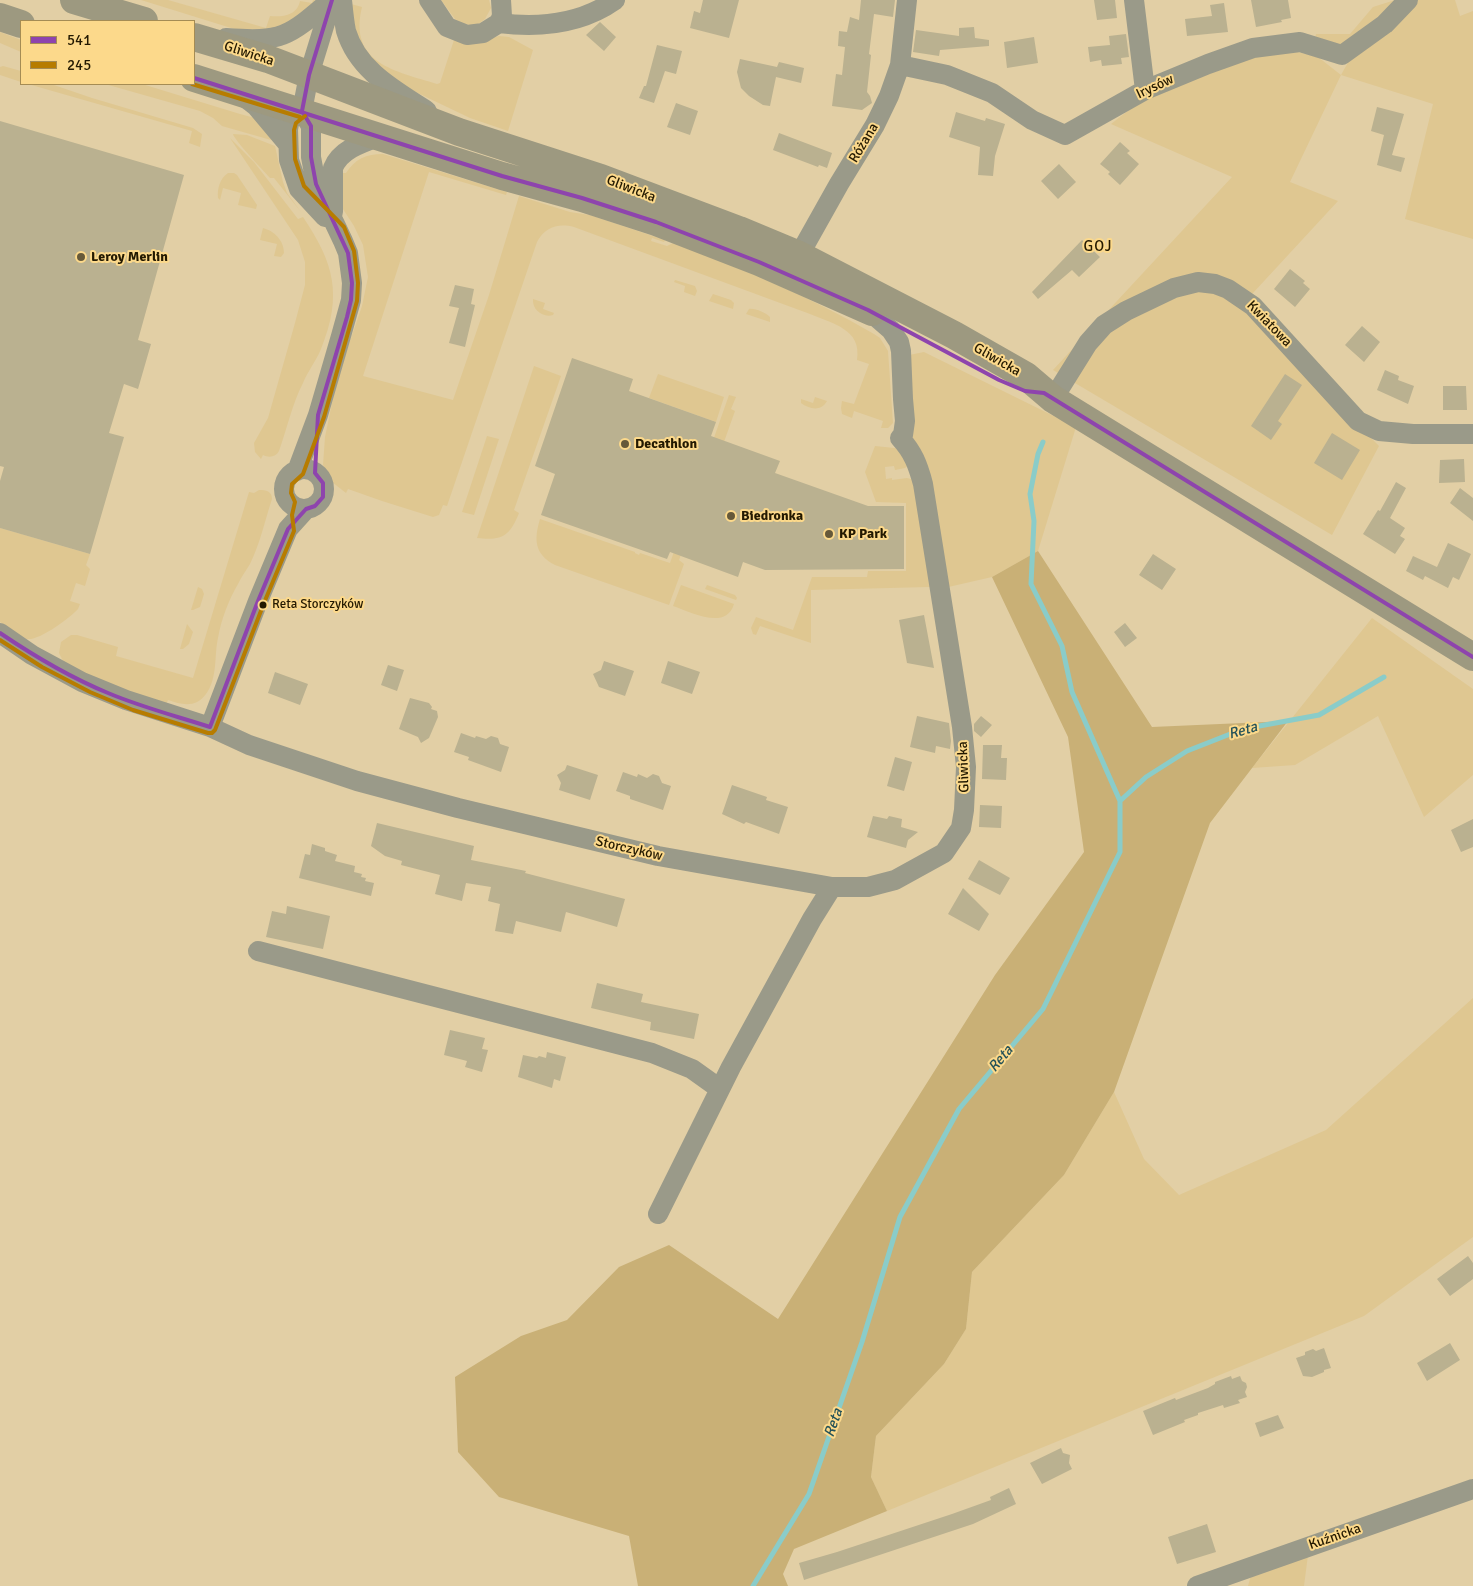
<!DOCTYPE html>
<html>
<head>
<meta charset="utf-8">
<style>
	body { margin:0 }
	#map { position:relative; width:1473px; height:1586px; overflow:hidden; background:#e2cfa5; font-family:Signika,sans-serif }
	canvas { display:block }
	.legend { position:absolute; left:20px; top:20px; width:175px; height:65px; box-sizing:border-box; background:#fcd98b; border:1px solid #a58c54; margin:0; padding:6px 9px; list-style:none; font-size:15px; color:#231901 }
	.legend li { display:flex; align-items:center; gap:10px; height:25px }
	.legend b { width:25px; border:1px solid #a58c54 }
</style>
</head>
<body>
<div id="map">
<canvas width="1473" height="1586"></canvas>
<ul class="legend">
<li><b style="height:6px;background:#8e44ad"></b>541</li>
<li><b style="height:6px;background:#b77c00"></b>245</li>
</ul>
</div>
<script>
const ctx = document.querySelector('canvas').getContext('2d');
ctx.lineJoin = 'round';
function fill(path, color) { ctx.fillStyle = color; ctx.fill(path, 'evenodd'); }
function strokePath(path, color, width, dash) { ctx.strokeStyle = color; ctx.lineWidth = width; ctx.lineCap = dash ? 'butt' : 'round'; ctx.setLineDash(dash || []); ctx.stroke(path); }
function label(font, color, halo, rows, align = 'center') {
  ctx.font = font + ' Signika,sans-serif'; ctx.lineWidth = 4; ctx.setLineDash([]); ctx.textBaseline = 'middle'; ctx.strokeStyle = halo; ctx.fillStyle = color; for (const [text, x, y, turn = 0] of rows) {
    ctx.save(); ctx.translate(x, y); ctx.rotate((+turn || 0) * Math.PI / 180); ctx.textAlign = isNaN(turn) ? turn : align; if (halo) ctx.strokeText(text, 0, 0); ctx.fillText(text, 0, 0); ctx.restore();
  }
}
fill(new Path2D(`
	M141,0H168L266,28L270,16C282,17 297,16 300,1L312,3L313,0H315L314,2L282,29L244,32Z
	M441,0H489L491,8L485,19L476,26L458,23Z
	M1395,0H1455L1460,16L1473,11V239L1405,219L1433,104L1341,75L1290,182L1338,201L1241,306L1379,446L1332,535L1053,370L1232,177L1111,124L1139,102L1204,71L1282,48L1318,57L1341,75L1351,57L1315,39L1316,34H1350L1373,7Z
	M351,4L362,7C348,64 396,71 437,84L440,83L454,40L475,43L499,36L509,37L533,50L508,131L470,118L401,85L377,67L357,38Z
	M0,32L21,40V52L0,43Z
	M3,66L21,71V82L0,75V67Z
	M28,84H51L92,98L193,128L202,134L200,147L189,143L192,131Z
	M105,84H142L240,114L255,118L277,138L271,140L222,126L213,118L200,111Z
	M233,134L247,135L275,146L283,182L287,193L301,212L274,178H270C263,170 234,140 233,134Z
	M230,138L254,162L298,219L303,217C334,263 343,295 321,349C316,361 308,371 303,383C292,404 287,429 279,451C276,457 269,458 263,455L261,459L255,452L254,443L268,418L295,323L305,285V262L298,240Z
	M383,154L507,192L506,195L429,172L363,376L453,400L489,295L519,196L570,212L590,215L665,240L664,242L652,238L651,241L667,246L673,243C742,268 811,297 874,334L880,338L888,351L893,423L888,428H881L883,421L854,411L852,418L842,414L841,408L842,401L854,404L869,364L857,360C862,329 833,324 810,314L574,227C558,223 545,227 537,242L447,506L443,505L439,515L433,517L382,501L348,489L346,493L332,482L323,465L325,437L337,379L362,306L368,277L363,245L354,226L341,206L340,173H346C355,159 366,154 383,154Z
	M228,173H234L237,175L257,205L256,209L238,205L241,193L223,188L220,200L218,198C217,189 220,178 228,173Z
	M263,228C274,231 284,240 284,253L281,257L274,256L277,244L260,240Z
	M675,280L695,286L697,291L695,296L684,292L685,286L674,282Z
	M713,294L731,300L734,303L733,309L709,301Z
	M533,299L545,303L543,309L554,313L553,315C543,318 532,310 533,299Z
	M749,309C755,308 766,313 770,317V322L746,314Z
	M924,352L1076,427L1038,551L992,577L944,588L913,442L909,355Z
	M534,366L561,376L514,510L519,513C510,536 502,541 477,538Z
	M658,374L724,397L716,422L649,398Z
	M729,395L736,397L731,409L735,411L689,540L686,542L679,560L684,564L669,605L555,565C534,554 534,539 540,519L635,552V553L639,555L640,553L670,563Z
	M815,397L827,401C821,412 809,409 801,403V399L813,403Z
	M487,436L499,439L474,515L462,512Z
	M875,446L904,449L910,464L905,468L895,470L894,466L885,467L886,479L892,478V480L907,478L915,480L936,590L929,587L811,590V643L760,626L756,635L753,634L751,628L756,617L793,630L812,577H867L868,571H906V503L876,502L865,472Z
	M259,490C266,490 272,491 272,499C265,520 260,544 250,564C246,571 241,577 238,584C229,599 221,620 218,638C214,655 218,678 206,694C196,708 182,705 168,700L166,705L108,684L64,663L59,653L61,642L71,635H77L118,647L116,656L193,678L249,492L254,493Z
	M0,528L90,554L86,565L90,569L85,586L76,583L70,601L80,604L78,609C70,618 39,641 27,639C17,638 8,627 0,622Z
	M681,585L734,604C726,631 691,612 673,606Z
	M707,585L735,595L737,598L736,600L705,589Z
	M198,587L202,589L204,594L200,607L193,610H191Z
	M1372,618L1473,689V775L1424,817L1378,716L1295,765L1252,768Z
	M187,624L193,632L189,644L183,649H180Z
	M1473,998V1237L1364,1316L887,1511L871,1477L876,1436L944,1364L966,1329L972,1272L1064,1175L1114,1092L1144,1159L1179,1195L1326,1130Z
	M1308,1555L1304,1586H1248L1251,1575Z`), '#dfc791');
fill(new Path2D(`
	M1038,551L1152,727L1288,721L1210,823L1114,1092L1064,1175L972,1272L966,1329L944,1364L876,1436L871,1477L887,1511L794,1549L783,1574L788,1586H638L629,1536L499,1497L458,1452L455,1377L521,1336L567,1320L619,1267L669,1245L778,1319L995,975L1084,852L1068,737L992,577Z`), '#c9b076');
strokePath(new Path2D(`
	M1043,442L1038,454L1030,494L1034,521L1031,584L1062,646L1072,692L1120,801
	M753,1586L809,1494L862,1342L900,1217L959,1109L1043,1009L1120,852V801L1146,777L1187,751L1243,729L1319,715L1384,677`), '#8accc9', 5);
fill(new Path2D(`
	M703,0H739L729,38L690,28L694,11L700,13Z
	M861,0H895L893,17L874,14L869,54L871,55L867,92L870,96L872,103L862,110L832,106L836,74L842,75L845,47L838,46L839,31L847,32L850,17L859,20Z
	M1094,0H1115L1117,18L1097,20Z
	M1251,0H1288L1291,18L1281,20L1282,22L1256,27Z
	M1224,3L1228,32L1187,36L1185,19L1212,16L1210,5Z
	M600,22L616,37L604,51L586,35Z
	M974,27L975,38L989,40V46L940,50L939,56L913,52L916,30L959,36V28Z
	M1126,34L1129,57L1121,58L1122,64L1102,66L1101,60L1090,62L1088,47L1110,45L1109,36Z
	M1034,37L1038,63L1007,68L1004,42Z
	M657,45L682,51L676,74L665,71L654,103L639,98L644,86H646Z
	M740,59L777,67L779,62L804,68L801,83L776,77L770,106L763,105L749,96L741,88L737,72Z
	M676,103L698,111L690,135L667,127Z
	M1377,107L1404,114L1392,155L1405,158L1401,172L1377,165L1384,135L1371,131Z
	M956,112L985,121L986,118L1005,124L995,156L993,176L978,175L980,147L949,137Z
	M0,121L184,175L138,340L151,344L138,389L124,384L109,433L124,437L90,554L0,528V481L4,467L0,466Z
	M779,133L832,153L827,168L819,165L818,167L773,150Z
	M1120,142L1130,151L1127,153L1139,164L1120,185L1108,174L1110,172L1100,164Z
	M1059,164L1076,182L1058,199L1041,181Z
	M1082,240L1100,257L1079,277L1072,270L1038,299L1032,292Z
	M1290,269L1305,281L1303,283L1310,289L1295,307L1274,289Z
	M455,285L474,289L471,304L475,305L465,347L449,343L459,308L449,306Z
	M1362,326L1380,342L1364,362L1345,345Z
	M572,358L633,379L629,391L716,422L711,436L780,461L775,473L868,506H904V569L765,570L743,562L738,577L670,552L667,559L541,515L555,474L535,466Z
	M1385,370L1399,376L1398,380L1414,386L1408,404L1377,390Z
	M1285,374L1302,385L1278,421L1282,424L1271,440L1251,426Z
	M1443,386H1466L1467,410H1443Z
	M1332,433L1360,450L1342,480L1314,463Z
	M1464,459L1465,482L1439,483L1440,460Z
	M1396,482L1406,488L1390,518L1405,528L1400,536L1405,539L1395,554L1363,534L1378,510L1380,511Z
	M1460,488L1473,498V521L1450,503Z
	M1448,543L1471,554L1459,580L1453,577L1448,588L1425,576L1423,580L1406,571L1413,556L1437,567Z
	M1153,554L1176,569L1162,590L1139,575Z
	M924,615L934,668L907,663L899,620Z
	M1125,623L1137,638L1125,647L1114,632Z
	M604,661L634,671L625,696L599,687L593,674L601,670Z
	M668,661L700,672L692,694L661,683Z
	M388,665L404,670L397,691L381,685Z
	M275,672L308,684L300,705L268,693Z
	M410,698L429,703L432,707L431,709L437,711L438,717L429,738L421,743L418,737L399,729Z
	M917,716L949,723L951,741L950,749L936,746L935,753L910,747Z
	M981,716L992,725L981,737L974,731V724Z
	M461,733L475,738L476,736L486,739L491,736L498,738L500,744L509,747L501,772L468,760L469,757L454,752Z
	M983,745H1002L1001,758H1007L1006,780L982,779Z
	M895,757L912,762L904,791L887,786Z
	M567,765L598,775L590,800L559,790L561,783L557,775L565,770Z
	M623,772L637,777L638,774L647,778L653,774L659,776L662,783L671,786L663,810L630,799V796L616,791Z
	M732,785L767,797L766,800L788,807L779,834L746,822L744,824L722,814Z
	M980,805L1002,806L1001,828L979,827Z
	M873,816L887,819L889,816L902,819L901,827L918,832L908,840L906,848L867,837Z
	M1473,819V847L1461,852L1451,830Z
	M377,823L474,846L471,860L526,871L525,873L625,899L617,927L566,912L561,932L516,921L513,934L495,931L500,904L488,901L491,887L466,883L462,901L435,894L440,875L401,865L402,861L385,856L371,846Z
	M312,844L325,848V851L337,855L335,861L355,866L354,872L362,874L361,877L366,878L365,881L374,883L371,896L299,878L305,854L310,855Z
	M979,860L1010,878L1000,895L968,879Z
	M963,888L989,914L979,931L948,914Z
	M287,906L330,916L323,949L266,937L272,911L286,914Z
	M597,983L643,994L641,1002L699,1014L694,1039L650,1030L651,1022L591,1008Z
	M450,1030L485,1038L482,1049L488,1050L482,1072L465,1067L467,1061L444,1055Z
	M547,1052L566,1057L560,1081L554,1079L552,1088L518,1077L523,1055L537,1058L539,1056L546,1058Z
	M1468,1256L1473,1263V1279L1450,1296L1437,1279Z
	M1450,1343L1460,1360L1427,1381L1417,1363Z
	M1324,1348L1331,1368L1324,1370V1372L1312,1377L1303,1376L1296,1358L1305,1355V1352L1313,1349L1316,1351Z
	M1231,1376L1232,1379L1240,1376L1242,1381L1246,1383L1247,1387L1245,1392L1247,1397L1238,1400L1240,1403L1224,1408L1223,1405L1198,1413V1415L1184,1420L1185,1422L1153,1435L1143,1411L1175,1398L1176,1400L1208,1388L1215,1384V1382Z
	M1278,1415L1284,1428L1260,1437L1255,1423Z
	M1061,1448L1063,1453L1070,1455L1069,1463L1072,1469L1042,1484L1030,1463Z
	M1009,1488L1016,1504L973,1524L804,1580L799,1563L837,1552L952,1514L991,1500L990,1497Z
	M1207,1524L1216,1552L1177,1564L1168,1537Z`), '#bab190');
strokePath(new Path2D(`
	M342,0C343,10 344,21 346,31C358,71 395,90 427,111
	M429,0L447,27L467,35L483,33L499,23L502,16L501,0
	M1134,0L1145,90
	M499,23C539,28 581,24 615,0
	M226,38C283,42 288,37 331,0
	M900,65L947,75L992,93L1032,120L1065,135L1145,90L1208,64L1253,48L1300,42L1342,55L1385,24L1408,0
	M243,96L256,106L288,144
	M333,212V168C340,150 361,143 378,137
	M325,217L299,189L289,160L288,129L290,119L302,111L309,75L332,0
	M793,266L839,184L875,125L889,96L900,65L907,0
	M1053,399L1088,343L1104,325L1126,311L1174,288L1198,282L1215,284L1228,289L1253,306L1358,421L1379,431L1413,434H1473
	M284 489a20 20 0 1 1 40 0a20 20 0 1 1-40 0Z
	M297,471L318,415L341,336L351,300L352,283L348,253L343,241L316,184L311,157V126L302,111
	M0,633L32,655L82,682L126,700L210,727L249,745L357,781L458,808L658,856L832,887H868L895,880L944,853L961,828L964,810L966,767L962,727L923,484C918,465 913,452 900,438L903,435L905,421L903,399L901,351L899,342L891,330L868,310
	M210,727L258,601L288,529L306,509
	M258,951L652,1053L692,1069L720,1089
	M658,1214L731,1067L812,919L832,887
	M1197,1586L1473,1489`), '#9a9a89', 20);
strokePath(new Path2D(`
	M74,0L144,21
	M0,17L21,24
	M194,37L268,59L459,132L601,178L739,230L799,255L954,335L1026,376L1053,399L1473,657
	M194,78L502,176L582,198L656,222L759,262L872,312`), '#9d9980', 28);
strokePath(new Path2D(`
	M194,78L502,176L582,198L656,222L759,262L868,310L999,380L1025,391L1044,393L1473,657
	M0,633C34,656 69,677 108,693C141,707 176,716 210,727L258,601L288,529L306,509L315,506L323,497V483L315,473L318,415L347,317L351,300L352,283L348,253L316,184L311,157V126L302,111L309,75L332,0`), '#8e44ad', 4);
strokePath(new Path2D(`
	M192,84L300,117
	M0,640L42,667L90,692L133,710L208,733H212L215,730L264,603L294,531L292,515L295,502L291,493L292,484L303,474L324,417L357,301L358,283L354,251L344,227L304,186L295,159L294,130L296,123L305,116`), '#b77c00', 4);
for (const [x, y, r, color] of [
	[81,257,5,"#66593a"],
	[625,444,5,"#66593a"],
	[731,516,5,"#66593a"],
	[829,534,5,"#66593a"],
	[263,605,4.5,"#231901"]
]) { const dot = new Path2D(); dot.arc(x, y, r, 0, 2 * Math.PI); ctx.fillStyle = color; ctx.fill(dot); strokePath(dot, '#fcd98b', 2); }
label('13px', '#231901', '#fcd98b', [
	["Reta Storczyków",272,605]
], 'left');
label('14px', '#231901', '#fcd98b', [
	["Gliwicka",249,54,18],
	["Irysów",1155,87,-25],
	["Różana",864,143,-59],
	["Gliwicka",631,189,21],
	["Kwiatowa",1269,324,46],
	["Gliwicka",997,360,30],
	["Gliwicka",964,767,-92],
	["Storczyków",629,849,13],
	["Kuźnicka",1335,1537,-19]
]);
label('bold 14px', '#231901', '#fcd98b', [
	["Leroy Merlin",91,257],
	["Decathlon",635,444],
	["Biedronka",741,516],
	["KP Park",839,534]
], 'left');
ctx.letterSpacing = '1px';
label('15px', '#231901', '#fcd98b', [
	["GOJ",1098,247]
]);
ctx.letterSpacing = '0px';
label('italic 15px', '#255258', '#fcd98b', [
	["Reta",1243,731,-16],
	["Reta",1001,1059,-50],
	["Reta",834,1423,-71]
]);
</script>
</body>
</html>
